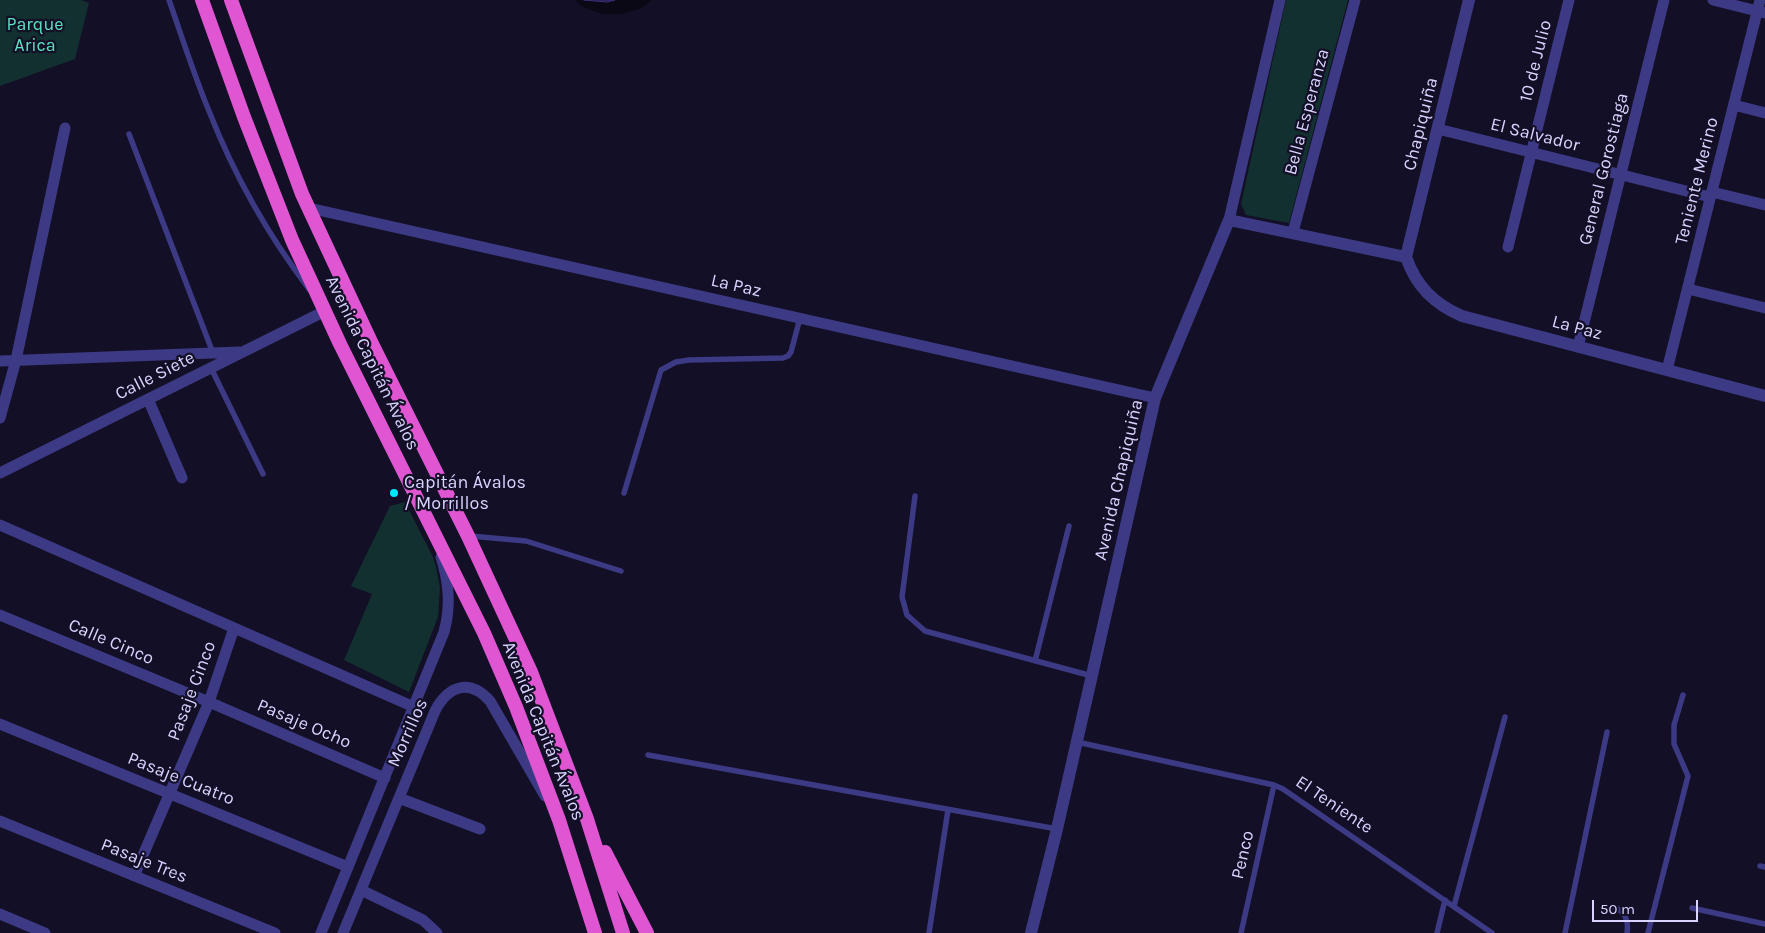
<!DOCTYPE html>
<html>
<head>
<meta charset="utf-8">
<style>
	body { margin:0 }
	#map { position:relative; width:1765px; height:933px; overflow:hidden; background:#130f26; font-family:Karla,sans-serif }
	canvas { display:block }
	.scale { position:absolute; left:1592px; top:900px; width:106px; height:22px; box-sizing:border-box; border:2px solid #d9d4ff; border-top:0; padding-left:6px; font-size:15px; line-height:18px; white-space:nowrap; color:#d9d4ff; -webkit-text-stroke:4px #130f26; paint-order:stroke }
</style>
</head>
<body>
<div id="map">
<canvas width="1765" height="933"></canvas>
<div class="scale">50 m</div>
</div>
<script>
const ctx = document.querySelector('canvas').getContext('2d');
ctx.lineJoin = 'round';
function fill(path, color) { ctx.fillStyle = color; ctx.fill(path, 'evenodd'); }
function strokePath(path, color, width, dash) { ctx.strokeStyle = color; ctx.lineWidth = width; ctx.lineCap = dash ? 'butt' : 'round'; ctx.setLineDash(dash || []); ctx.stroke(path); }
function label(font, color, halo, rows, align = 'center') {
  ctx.font = font + ' Karla,sans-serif'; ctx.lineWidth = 4.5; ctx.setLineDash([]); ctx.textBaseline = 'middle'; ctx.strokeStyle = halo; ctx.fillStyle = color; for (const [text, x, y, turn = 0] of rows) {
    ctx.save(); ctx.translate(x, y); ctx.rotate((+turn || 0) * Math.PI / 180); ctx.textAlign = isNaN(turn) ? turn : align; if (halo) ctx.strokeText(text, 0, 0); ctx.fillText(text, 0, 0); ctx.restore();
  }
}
fill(new Path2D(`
	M0,0H81L89,3L75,59L0,86Z
	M1286,0H1348L1289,223L1246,215L1241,204Z
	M405,502L433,557L436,567L440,588L438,617L409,692L344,660L372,594L351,586L390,506Z`), '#12302f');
fill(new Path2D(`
	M575,0H652L640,9L621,14H602L583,7Z`), '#0007');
const building = new Path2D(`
	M584,0H615L608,2Z`);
fill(building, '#241b47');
strokePath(building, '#3b2d73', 1);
strokePath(new Path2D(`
	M169,0C182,37 194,75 209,111C234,175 268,235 309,289
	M129,134L213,353
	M211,368L263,474
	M624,493L661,370L676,362L689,360L783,358L788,356L791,352L800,318
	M915,496L902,597L907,615L925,631L1092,676
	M470,536L526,541L621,571
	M1035,661L1069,526
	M1077,742L1274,785L1283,789L1492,933
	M648,755L1057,829
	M1760,866L1765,867
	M1454,906L1505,717
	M1612,906C1625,911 1629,920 1627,933
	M1692,908L1765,924
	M929,933L948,810
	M1241,933L1274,785
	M1437,933L1445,900
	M1565,933L1607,732
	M1648,933L1688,776L1674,744V725L1683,695`), '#3d3a85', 5.5);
strokePath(new Path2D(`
	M1713,0L1765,13
	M1734,105L1765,113
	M1438,129L1710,197
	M1712,192L1765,205
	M309,208L1155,398
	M1229,220L1280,0
	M1293,232L1355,0
	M1508,247L1569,0
	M1688,289L1765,308
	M1578,347L1664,0
	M0,361L239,352
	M1667,370L1760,0
	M148,399L182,478
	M0,418L16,360L65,128
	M0,473L325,311
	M0,525L414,707
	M0,615L209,702L385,778
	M0,724L348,867
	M399,798L480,829
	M0,821L275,933
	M134,876L209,702L234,628
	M361,890L423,920L437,933
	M0,914L45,933
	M321,933L444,632C451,606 449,583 441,557
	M343,933L435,711C448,686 469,678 490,701L545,796`), '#3d3a85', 11);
strokePath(new Path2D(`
	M1406,257C1416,286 1434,304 1462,316L1765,396
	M1406,257L1469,0
	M1031,933L1057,829L1155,398L1229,220L1406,257`), '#3d3a85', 12);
strokePath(new Path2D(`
	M202,0L244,117L292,240L340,344L484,633L516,707L559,820L595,933
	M231,0L302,194L372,344L468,536L531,672L587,819L623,933
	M605,852L647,933`), '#e055d1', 14);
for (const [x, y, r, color] of [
	[394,493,5,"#00e5ff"]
]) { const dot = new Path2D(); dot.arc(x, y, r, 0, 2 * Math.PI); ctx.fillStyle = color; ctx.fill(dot); strokePath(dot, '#130f26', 2); }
label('18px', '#5fe0c0', '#130f26', [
	["Parque",35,25],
	["Arica",35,46]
]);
label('18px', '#d9d4ff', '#130f26', [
	["10 de Julio",1536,61,-76],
	["Bella Esperanza",1307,112,-75],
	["Chapiquiña",1421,124,-76],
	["El Salvador",1535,135,14],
	["General Gorostiaga",1604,169,-76],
	["Teniente Merino",1697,181,-76],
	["La Paz",736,286,13],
	["La Paz",1577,328,15],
	["Avenida Capitán Ávalos",372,363,64],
	["Calle Siete",155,376,-27],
	["Avenida Chapiquiña",1119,480,-77],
	["Calle Cinco",111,642,23],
	["Pasaje Cinco",192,691,-69],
	["Pasaje Ocho",304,724,23],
	["Avenida Capitán Ávalos",543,731,68],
	["Morrillos",408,733,-66],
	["Pasaje Cuatro",181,779,22],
	["El Teniente",1334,805,34],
	["Penco",1243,855,-77],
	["Pasaje Tres",144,861,22]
]);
label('18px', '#d9d4ff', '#130f26', [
	["Capitán Ávalos",404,483],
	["/ Morrillos",404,504]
], 'left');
</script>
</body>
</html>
